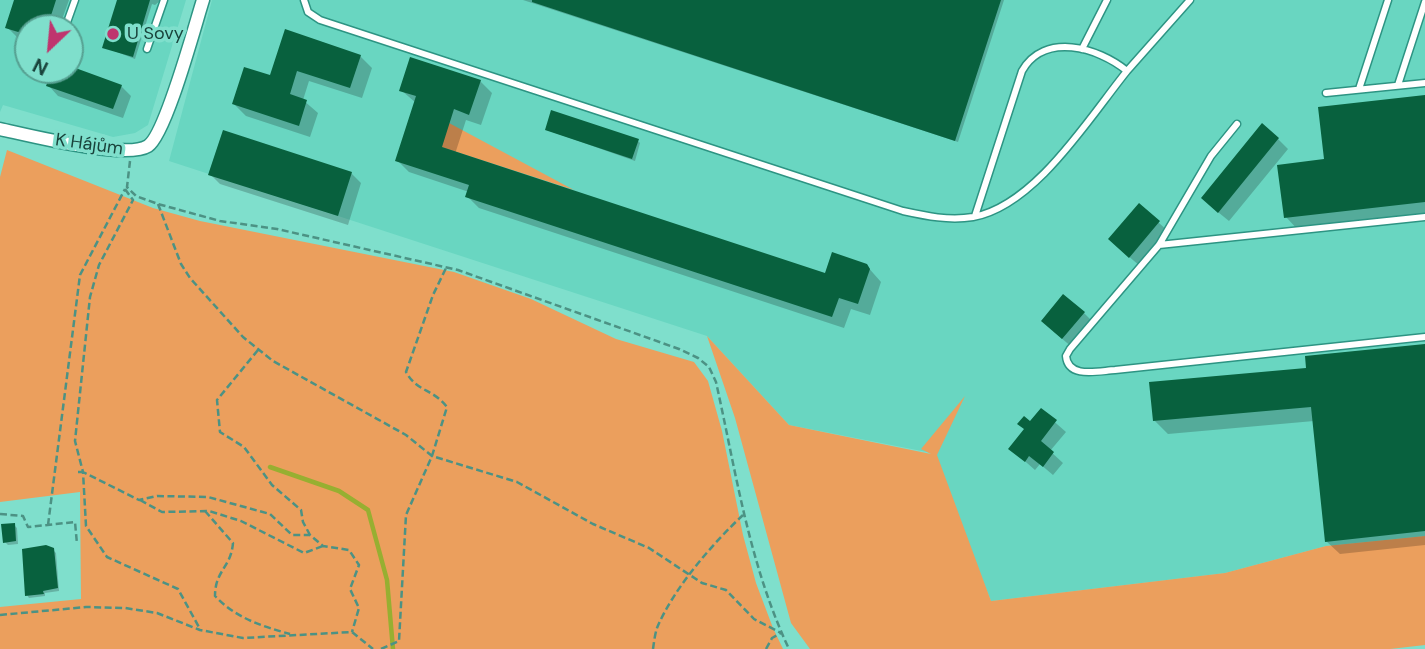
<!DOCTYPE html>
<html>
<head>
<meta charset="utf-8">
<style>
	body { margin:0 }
	#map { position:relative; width:1425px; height:649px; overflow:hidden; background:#7fdfcc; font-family:"DM Sans",sans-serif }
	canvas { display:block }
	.north { position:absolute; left:14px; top:14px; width:70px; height:70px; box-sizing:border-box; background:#7fdfcc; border:2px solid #56a192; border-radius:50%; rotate:206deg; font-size:19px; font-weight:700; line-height:28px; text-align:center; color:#19433b }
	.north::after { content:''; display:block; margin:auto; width:24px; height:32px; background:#bf356e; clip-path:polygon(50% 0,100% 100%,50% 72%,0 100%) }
</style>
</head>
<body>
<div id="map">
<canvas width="1425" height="649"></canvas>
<div class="north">N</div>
</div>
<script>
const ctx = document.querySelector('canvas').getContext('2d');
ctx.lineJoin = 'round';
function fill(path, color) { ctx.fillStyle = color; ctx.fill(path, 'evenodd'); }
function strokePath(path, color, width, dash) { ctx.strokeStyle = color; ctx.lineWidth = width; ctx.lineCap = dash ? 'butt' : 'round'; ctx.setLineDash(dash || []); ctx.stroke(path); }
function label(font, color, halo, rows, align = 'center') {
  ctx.font = font + ' "DM Sans",sans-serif'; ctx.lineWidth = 7; ctx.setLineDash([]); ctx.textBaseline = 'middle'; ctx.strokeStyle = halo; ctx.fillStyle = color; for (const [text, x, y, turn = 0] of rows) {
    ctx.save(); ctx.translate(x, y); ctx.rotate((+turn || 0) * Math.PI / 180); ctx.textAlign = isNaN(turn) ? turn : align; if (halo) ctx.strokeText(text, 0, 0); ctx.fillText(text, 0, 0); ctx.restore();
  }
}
fill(new Path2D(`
	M0,0H186L148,125L135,133L113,137L3,105L0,112ZM28,28H70V70H28Z
	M212,0H1425V536L1326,546L1225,573L991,601L932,453L789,425L707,336L169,161Z`), '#69d6c1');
fill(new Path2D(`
	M449,123L574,190L441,147Z
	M7,150L153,208L200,221L454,272L531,299L616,339L694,362L708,381L722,431L743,535L756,583L773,628L783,649H0V607L81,599L80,492L0,502V177Z
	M707,336L789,425L931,454L921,449L965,396L937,455L991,601L1225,573L1326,546L1425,536V645L1390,649H810L791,623L735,418Z`), '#eb9f5d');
fill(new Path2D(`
	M15,0H69L59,28H28V41L17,37L7,27Z
	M119,0H161L155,5L152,4L135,59L104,47Z
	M523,0H1004L958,142Z
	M286,31L360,56L372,68L362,98L309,81L303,100L318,113L310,137L246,116L234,104L271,77Z
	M70,68L121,86L131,96L123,118L58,96L49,86L54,70H70Z
	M480,81L492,93L481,125L466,120L455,154L826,275L866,265L881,282L870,315L851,309L844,328L479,208L467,196L469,192L409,172L397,160L416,103L401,90Z
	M1425,97V216L1299,231L1286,217L1326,161Z
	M547,130L638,141L640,143L635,161Z
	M1278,139L1288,149L1229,221L1213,208Z
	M351,173L361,183L348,225L220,184L210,174Z
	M1139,205L1169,232L1140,266L1120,249Z
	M1084,313L1094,323L1073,348L1053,331Z
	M1425,345V545L1340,554L1326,541L1314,421L1168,434L1154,420L1308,370Z
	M1041,410L1066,432L1050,451L1063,463L1053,475L1040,464L1035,470L1011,449Z
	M14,525L17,528L18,544L8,545L5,542Z
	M53,550L56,553L59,591L45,593V596L29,598L27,595Z`), '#0003');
strokePath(new Path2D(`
	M270,467L339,491L368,510L387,580L393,649`), '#97af31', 4.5);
fill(new Path2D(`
	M14,0H56L47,28H28V35L5,28Z
	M117,0H150L133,57L102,48Z
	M532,0H1001L955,141L532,2Z
	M285,29L361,55L350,88L297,71L290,94L307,100L299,126L232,104L244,67L270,75Z
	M410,57L481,80L469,115L454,109L442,147L825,273L832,252L867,264L870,269L858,304L839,298L832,317L465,197L469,185L395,161L416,96L399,91Z
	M70,66L122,85L113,109L46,86L52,70H70Z
	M1425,95V202L1284,218L1277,165L1324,159L1318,107Z
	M551,110L639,139L632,159L545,130Z
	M1262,123L1279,138L1218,213L1201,198Z
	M223,130L352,172L338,216L208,175Z
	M1139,203L1160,221L1129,258L1108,239Z
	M1063,294L1085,312L1062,339L1041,321Z
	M1425,344V531L1325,542L1311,407L1153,421L1149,382L1306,368L1305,356Z
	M1041,408L1057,420L1041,441L1054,452L1043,467L1029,456L1025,462L1008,449L1024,429L1017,424L1024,416L1030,421Z
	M15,523L16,541L3,543L1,524Z
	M46,545L54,548L58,588L43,591L44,594L25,596L22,549Z`), '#08613e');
const lane = new Path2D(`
	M304,0L308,12L320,20L903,211C926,216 949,221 973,217C1035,206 1089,118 1127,71
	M65,28L75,0
	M147,49L164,0
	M1082,49L1107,0
	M1398,85L1425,2
	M1359,89L1388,0
	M1326,93L1425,83
	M1237,124L1211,156L1159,245L1070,349L1066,356C1068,379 1098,371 1115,370L1425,337
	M975,216L1022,71C1044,32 1098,47 1127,71L1190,0
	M1159,245L1425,217`);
const street = new Path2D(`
	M0,129C28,135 126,160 148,146C166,134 195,25 203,0`);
strokePath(lane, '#2d9483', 9);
strokePath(street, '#2d9483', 15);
strokePath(new Path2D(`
	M130,161L127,187L136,196L158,204L220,221L277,229L458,270L679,349L698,358L709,367L716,382C736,472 749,564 789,649
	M125,189L133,200L99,265L90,297L75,441L83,472L139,500L157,496L208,497L270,514L292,535H310L323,546L349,550L359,565L350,589L359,608L352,632
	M158,204L181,264L190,278L243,337L273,361L406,435L432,456L517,482L593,524L649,548L702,583L726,590L754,619L781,633
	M258,350L217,400L220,432L244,447L272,485L301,510L303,522L310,535
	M78,472H83L86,526L107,557L178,589L200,629
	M140,500L162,512L209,511L241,521L304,553L323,546
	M205,511L233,543C231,568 215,570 215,596C236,618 261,626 290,634
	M0,514L23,516L28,527L75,522L77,544
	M48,525L80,275L125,189
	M0,615L86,607L125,608L157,613L200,630L243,638L352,632L373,649
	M381,649L399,641L406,515L432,456L447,407C432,388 417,392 406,372L433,295L446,268
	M653,649C654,642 655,634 657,628C673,589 713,543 743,515
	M766,649L772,638L781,633`), '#4c9284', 2.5, [7, 3.5]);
strokePath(lane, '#fff', 6);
strokePath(street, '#fff', 12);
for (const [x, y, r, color] of [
	[113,34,7,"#bf356e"]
]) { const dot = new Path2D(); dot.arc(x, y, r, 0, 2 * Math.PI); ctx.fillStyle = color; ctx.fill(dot); strokePath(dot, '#7fdfcc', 2.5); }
label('18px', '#19433b', '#7fdfcc', [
	["U Sovy",127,34]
], 'left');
label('18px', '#19433b', '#7fdfcc', [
	["K Hájům",89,145,8]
]);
</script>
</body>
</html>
